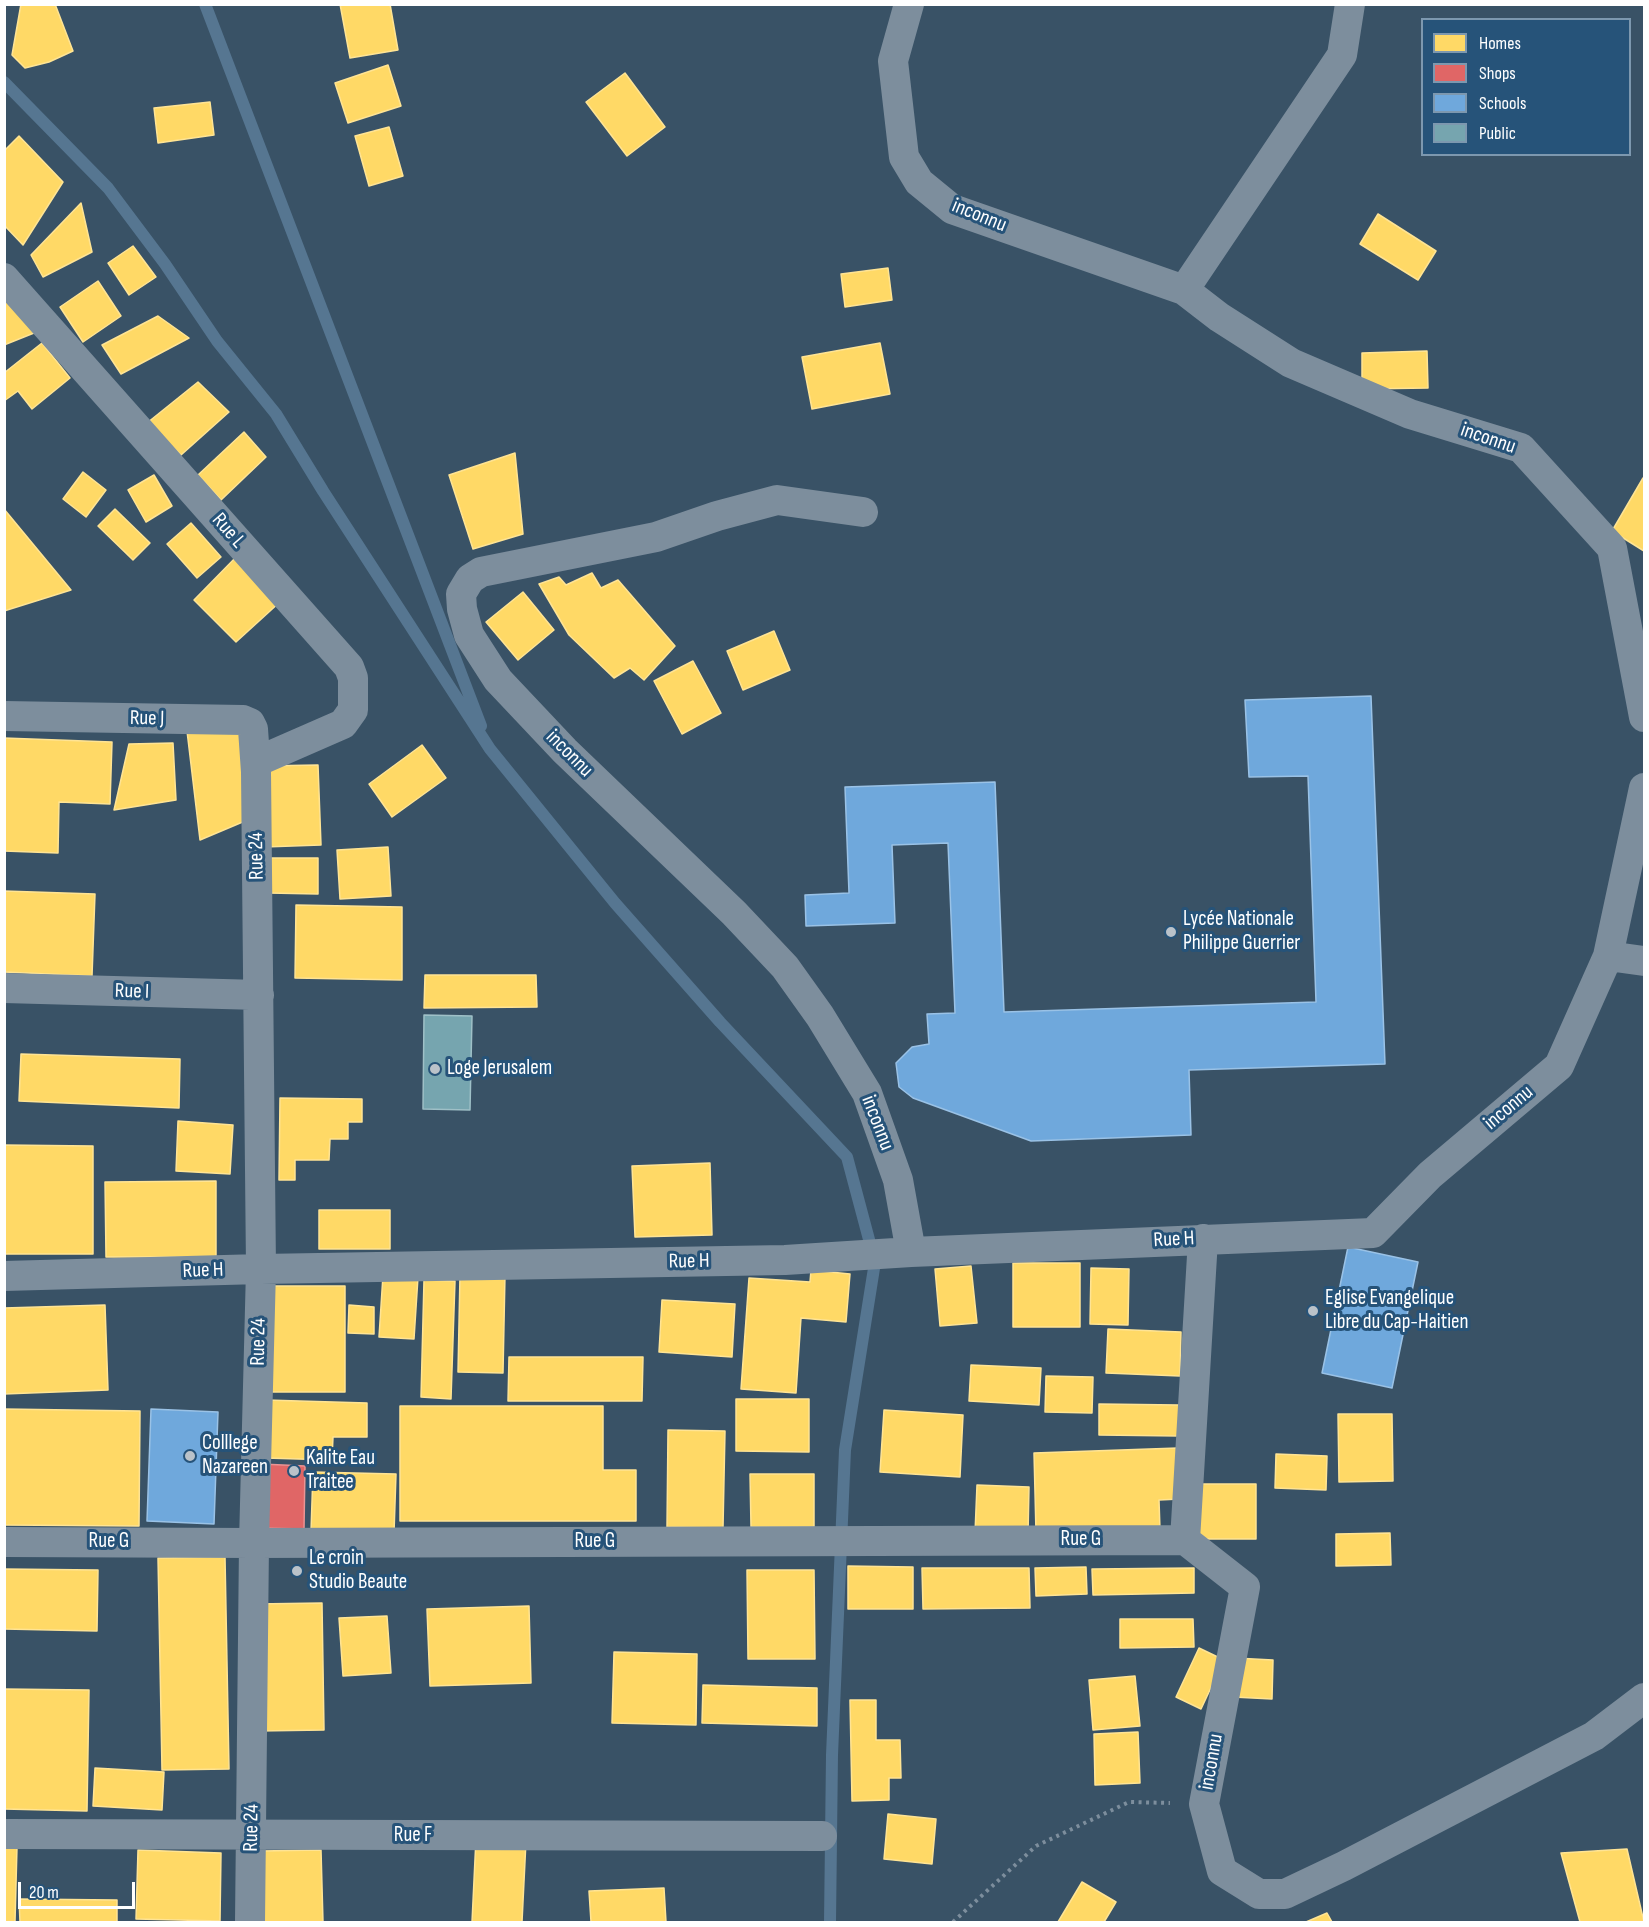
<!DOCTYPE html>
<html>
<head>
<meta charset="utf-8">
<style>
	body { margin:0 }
	#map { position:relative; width:1649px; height:1927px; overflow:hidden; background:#395266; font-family:"Sofia Sans Condensed",sans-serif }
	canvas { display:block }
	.frame { position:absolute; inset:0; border:6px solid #fff; pointer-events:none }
	.legend { position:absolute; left:1421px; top:18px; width:210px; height:138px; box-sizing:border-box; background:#265379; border:2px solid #7d98af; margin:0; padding:8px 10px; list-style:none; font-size:18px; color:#fff }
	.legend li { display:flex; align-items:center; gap:12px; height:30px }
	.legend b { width:30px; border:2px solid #7d98af }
	.scale { position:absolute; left:18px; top:1882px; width:117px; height:27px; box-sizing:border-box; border:3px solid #fff; border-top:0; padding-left:8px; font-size:18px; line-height:21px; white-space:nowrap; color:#fff; -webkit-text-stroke:4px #265379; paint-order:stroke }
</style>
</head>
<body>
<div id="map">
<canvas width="1649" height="1927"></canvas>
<div class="frame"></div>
<ul class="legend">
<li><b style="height:16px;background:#ffd966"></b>Homes</li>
<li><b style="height:16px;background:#e06666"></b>Shops</li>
<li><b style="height:16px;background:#6fa8dc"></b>Schools</li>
<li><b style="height:16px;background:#76a5af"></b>Public</li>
</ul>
<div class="scale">20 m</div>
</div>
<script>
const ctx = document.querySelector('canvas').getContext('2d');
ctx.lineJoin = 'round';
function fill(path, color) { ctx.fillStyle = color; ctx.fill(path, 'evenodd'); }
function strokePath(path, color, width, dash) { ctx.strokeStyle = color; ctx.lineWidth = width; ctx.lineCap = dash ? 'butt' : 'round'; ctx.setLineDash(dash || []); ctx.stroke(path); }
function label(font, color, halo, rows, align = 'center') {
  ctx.font = font + ' "Sofia Sans Condensed",sans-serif'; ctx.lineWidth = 6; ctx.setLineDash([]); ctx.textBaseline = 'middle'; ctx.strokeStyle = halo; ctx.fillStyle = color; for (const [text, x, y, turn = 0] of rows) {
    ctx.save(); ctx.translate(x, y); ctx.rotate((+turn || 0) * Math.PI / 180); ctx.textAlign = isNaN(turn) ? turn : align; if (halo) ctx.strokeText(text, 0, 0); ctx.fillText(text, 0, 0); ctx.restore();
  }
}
const homes = new Path2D(`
	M21,4H55L73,51L49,62L25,68L12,55Z
	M340,4H390L398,50L350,58Z
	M388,65L401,106L348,123L335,83Z
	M625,73L665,127L627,156L586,102Z
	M210,102L214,135L158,143L154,108Z
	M389,127L403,176L369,186L355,136Z
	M19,136L63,182L23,245L4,225V151Z
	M81,203L92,252L43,277L31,255Z
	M1378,214L1436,251L1418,280L1360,244Z
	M133,246L156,277L129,295L108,263Z
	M888,268L892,300L845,307L841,274Z
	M98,281L121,316L83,342L60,307Z
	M4,293L34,333L4,345Z
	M158,316L189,338L121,374L102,345Z
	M42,343L70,378L32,409L18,391L4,401V373Z
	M880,343L890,394L812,409L802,357Z
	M1427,351L1428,388L1362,389V353Z
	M198,382L229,412L181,455L147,423Z
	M244,432L266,457L221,500L198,475Z
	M515,453L523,534L473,549L449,475Z
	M83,472L106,490L86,517L63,499Z
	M154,475L172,506L146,522L128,490Z
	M1643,478H1644V551L1612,531Z
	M4,509L71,590L4,611Z
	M115,509L150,543L133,560L98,526Z
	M191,523L221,557L197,578L167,544Z
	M241,552L281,601L236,642L194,600Z
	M592,573L601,588L618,580L675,646L644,680L630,668L614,678L569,635L539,584L559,577L566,585Z
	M523,592L554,630L518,660L486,622Z
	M774,631L790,670L743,690L727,651Z
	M693,661L721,713L682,734L654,681Z
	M247,729L245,821L200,840L187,731Z
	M4,738L112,742L110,804L59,802L58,853L4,851Z
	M173,743L176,800L114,810L129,744Z
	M422,745L446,778L392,817L369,784Z
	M318,765L321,845L264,847L261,766Z
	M388,847L391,896L340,899L337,850Z
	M268,858H318V894L268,893Z
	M4,891L95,894L92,976L4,972Z
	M296,905L402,907V980L295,978Z
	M425,975H536L537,1007L424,1008Z
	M21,1054L180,1059L179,1108L19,1101Z
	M280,1098L362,1099V1122H348V1139H330L329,1160H295V1180H279Z
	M178,1121L233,1125L230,1174L176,1171Z
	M4,1145L93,1146V1254H4Z
	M710,1163L712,1235L635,1237L632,1166Z
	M216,1181V1257H106L105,1182Z
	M319,1210H390V1249H319Z
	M1013,1263H1080V1327H1013Z
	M971,1266L977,1323L940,1326L935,1269Z
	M1091,1268L1129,1269L1128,1325L1090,1324Z
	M811,1270L850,1274L846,1322L801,1318L796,1393L741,1389L749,1278L810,1282Z
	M383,1275L418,1277L414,1339L379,1337Z
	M460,1275H505L503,1373L458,1372Z
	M424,1280L455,1281L451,1399L421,1397Z
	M271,1286H345V1392H270Z
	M662,1300L735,1304L732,1357L659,1352Z
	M105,1305L108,1390L4,1394V1308Z
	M349,1305L374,1307V1334L348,1333Z
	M1108,1329L1181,1332L1180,1376L1106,1373Z
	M509,1357H643L642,1401H508Z
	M971,1365L1041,1368L1039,1405L969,1401Z
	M1046,1376L1093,1377L1092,1413L1045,1412Z
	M736,1399H809V1452L736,1451Z
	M266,1400L367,1403V1437H333L332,1460L265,1458Z
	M1099,1404L1179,1405V1436L1099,1435Z
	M400,1406H603V1470H636V1521H400Z
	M4,1409L140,1411L139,1526L4,1525Z
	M884,1410L963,1415L960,1477L880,1472Z
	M1338,1414H1392L1393,1481L1339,1482Z
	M668,1430L725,1431L723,1528L667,1527Z
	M1178,1448L1180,1499L1159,1500L1160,1530L1036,1533L1034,1453Z
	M1276,1454L1327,1456L1326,1490L1275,1488Z
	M313,1472L396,1474L394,1533L311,1531Z
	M750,1474H814V1527H751Z
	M1199,1484H1256V1539H1199Z
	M977,1485L1029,1487L1028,1535L975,1533Z
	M1390,1533L1391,1565L1336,1566V1534Z
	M225,1557L229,1769L162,1770L158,1558Z
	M848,1566L913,1567V1609H848Z
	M1086,1567L1087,1594L1036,1596L1035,1568Z
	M922,1568H1029L1030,1608L923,1609Z
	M1194,1568V1593L1093,1595L1092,1569Z
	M4,1569L98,1570L97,1631L4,1629Z
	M747,1570H814L815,1659H748Z
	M322,1603L324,1730L258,1731L255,1604Z
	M529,1606L531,1683L430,1686L427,1609Z
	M387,1616L391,1673L343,1676L339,1618Z
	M1120,1619H1193L1194,1647L1120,1648Z
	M1199,1648L1224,1660L1201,1709L1176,1697Z
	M614,1652L697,1654L696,1725L612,1723Z
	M1235,1658L1273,1660L1272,1699L1233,1697Z
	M1135,1676L1140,1726L1093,1730L1089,1680Z
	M703,1685L817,1688V1726L702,1723Z
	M4,1689L89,1690L87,1811L4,1809Z
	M850,1700H876V1740H900L901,1778H889V1800L852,1801Z
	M1138,1732L1140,1783L1095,1785L1094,1734Z
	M95,1768L164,1772L162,1810L93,1806Z
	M888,1814L936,1819L932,1864L884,1859Z
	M476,1838L526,1841L522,1922H472Z
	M4,1846L17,1847L15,1922H4Z
	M1627,1849L1644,1922H1580L1561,1853Z
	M138,1850L221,1853L220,1921L136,1919Z
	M321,1850L323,1922H261L260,1851Z
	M1082,1882L1116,1902L1104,1922H1058Z
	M664,1888L666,1922H591L589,1891Z
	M19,1899L117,1900V1922H20Z
	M1327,1913L1332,1922H1306Z`);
fill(homes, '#ffd966');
strokePath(homes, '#ffe494', 1.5);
const shops = new Path2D(`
	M261,1464L305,1466L304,1529L260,1528Z`);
fill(shops, '#e06666');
strokePath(shops, '#e99494', 1.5);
const schools = new Path2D(`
	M1371,696L1385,1064L1189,1070L1191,1135L1031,1141L913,1098L899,1087L896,1063L912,1047L929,1044L927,1014L955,1013L948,843L892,845L895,923L806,926L805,895L849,893L845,787L995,782L1004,1012L1316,1002L1308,776L1249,777L1245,700Z
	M1348,1247L1418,1262L1392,1388L1322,1373Z
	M151,1409L218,1412L214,1524L147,1521Z`);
fill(schools, '#6fa8dc');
strokePath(schools, '#9ac2e6', 1.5);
const public = new Path2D(`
	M424,1015L472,1016L470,1110L423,1109Z`);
fill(public, '#76a5af');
strokePath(public, '#9fc0c7', 1.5);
strokePath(new Path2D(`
	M205,4L481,726
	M4,82L108,188L165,264L217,341L276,414L323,491L490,749L615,903L720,1022L847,1157L875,1262L845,1450L832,1755L830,1922`), '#567691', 12);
strokePath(new Path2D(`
	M953,1922L1036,1846L1129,1802L1170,1803`), '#7d8e9d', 4, [3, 4.5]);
strokePath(new Path2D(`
	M909,4L893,61L904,157L919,182L952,209L1184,290L1219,317L1291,363L1410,414L1521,448L1612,548L1644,717
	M4,278L349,667L353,678V710L343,724L256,762
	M1184,290L1342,55L1350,4
	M863,512L777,500L717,516L656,537L481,572L470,579L461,594L462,609L469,635L498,680L565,751L734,913L785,967L820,1016L867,1093L898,1180L911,1252
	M4,716L243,720L250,723L253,729L256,772L261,1269L254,1543L250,1922
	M1608,956L1644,961
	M4,988L259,995
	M4,1276L261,1269L785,1260L911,1252L1373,1233L1430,1175L1559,1066L1608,956L1644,788
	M1185,1540L1245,1587L1204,1804L1222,1871L1259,1894H1285L1344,1866L1594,1736L1644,1698
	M1185,1540L1203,1239
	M4,1542L254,1543L1185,1540
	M4,1834L822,1836`), '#7d8e9d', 30);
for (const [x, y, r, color] of [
	[1171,932,6,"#bac2c9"],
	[435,1069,6,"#bac2c9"],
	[1313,1311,6,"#bac2c9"],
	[190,1456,6,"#bac2c9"],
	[294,1471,6,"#bac2c9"],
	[297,1571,6,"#bac2c9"]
]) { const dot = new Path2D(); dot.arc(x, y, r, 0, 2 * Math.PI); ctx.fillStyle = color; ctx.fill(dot); strokePath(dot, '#265379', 2); }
label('21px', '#fff', '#265379', [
	["inconnu",979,216,22],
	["inconnu",1488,439,19],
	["Rue L",228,531,49],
	["Rue J",147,719,1],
	["inconnu",569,754,45],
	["Rue 24",257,856,-91],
	["Rue I",132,992,2],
	["inconnu",1509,1108,-40],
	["inconnu",877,1123,69],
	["Rue H",1174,1240,-3],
	["Rue H",689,1262,-1],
	["Rue H",203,1271,-2],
	["Rue 24",259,1342,-89],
	["Rue G",1081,1540],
	["Rue G",109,1542],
	["Rue G",595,1542],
	["inconnu",1212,1762,-80],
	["Rue 24",252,1828,-89],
	["Rue F",413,1836]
]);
label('21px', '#fff', '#265379', [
	["Lycée Nationale",1183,920],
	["Philippe Guerrier",1183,944],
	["Loge Jerusalem",447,1069],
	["Eglise Evangelique",1325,1299],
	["Libre du Cap-Haitien",1325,1323],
	["Colllege",202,1444],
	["Nazareen",202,1468],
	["Kalite Eau",306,1459],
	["Traitee",306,1483],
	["Le croin",309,1559],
	["Studio Beaute",309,1583]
], 'left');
</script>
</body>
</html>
